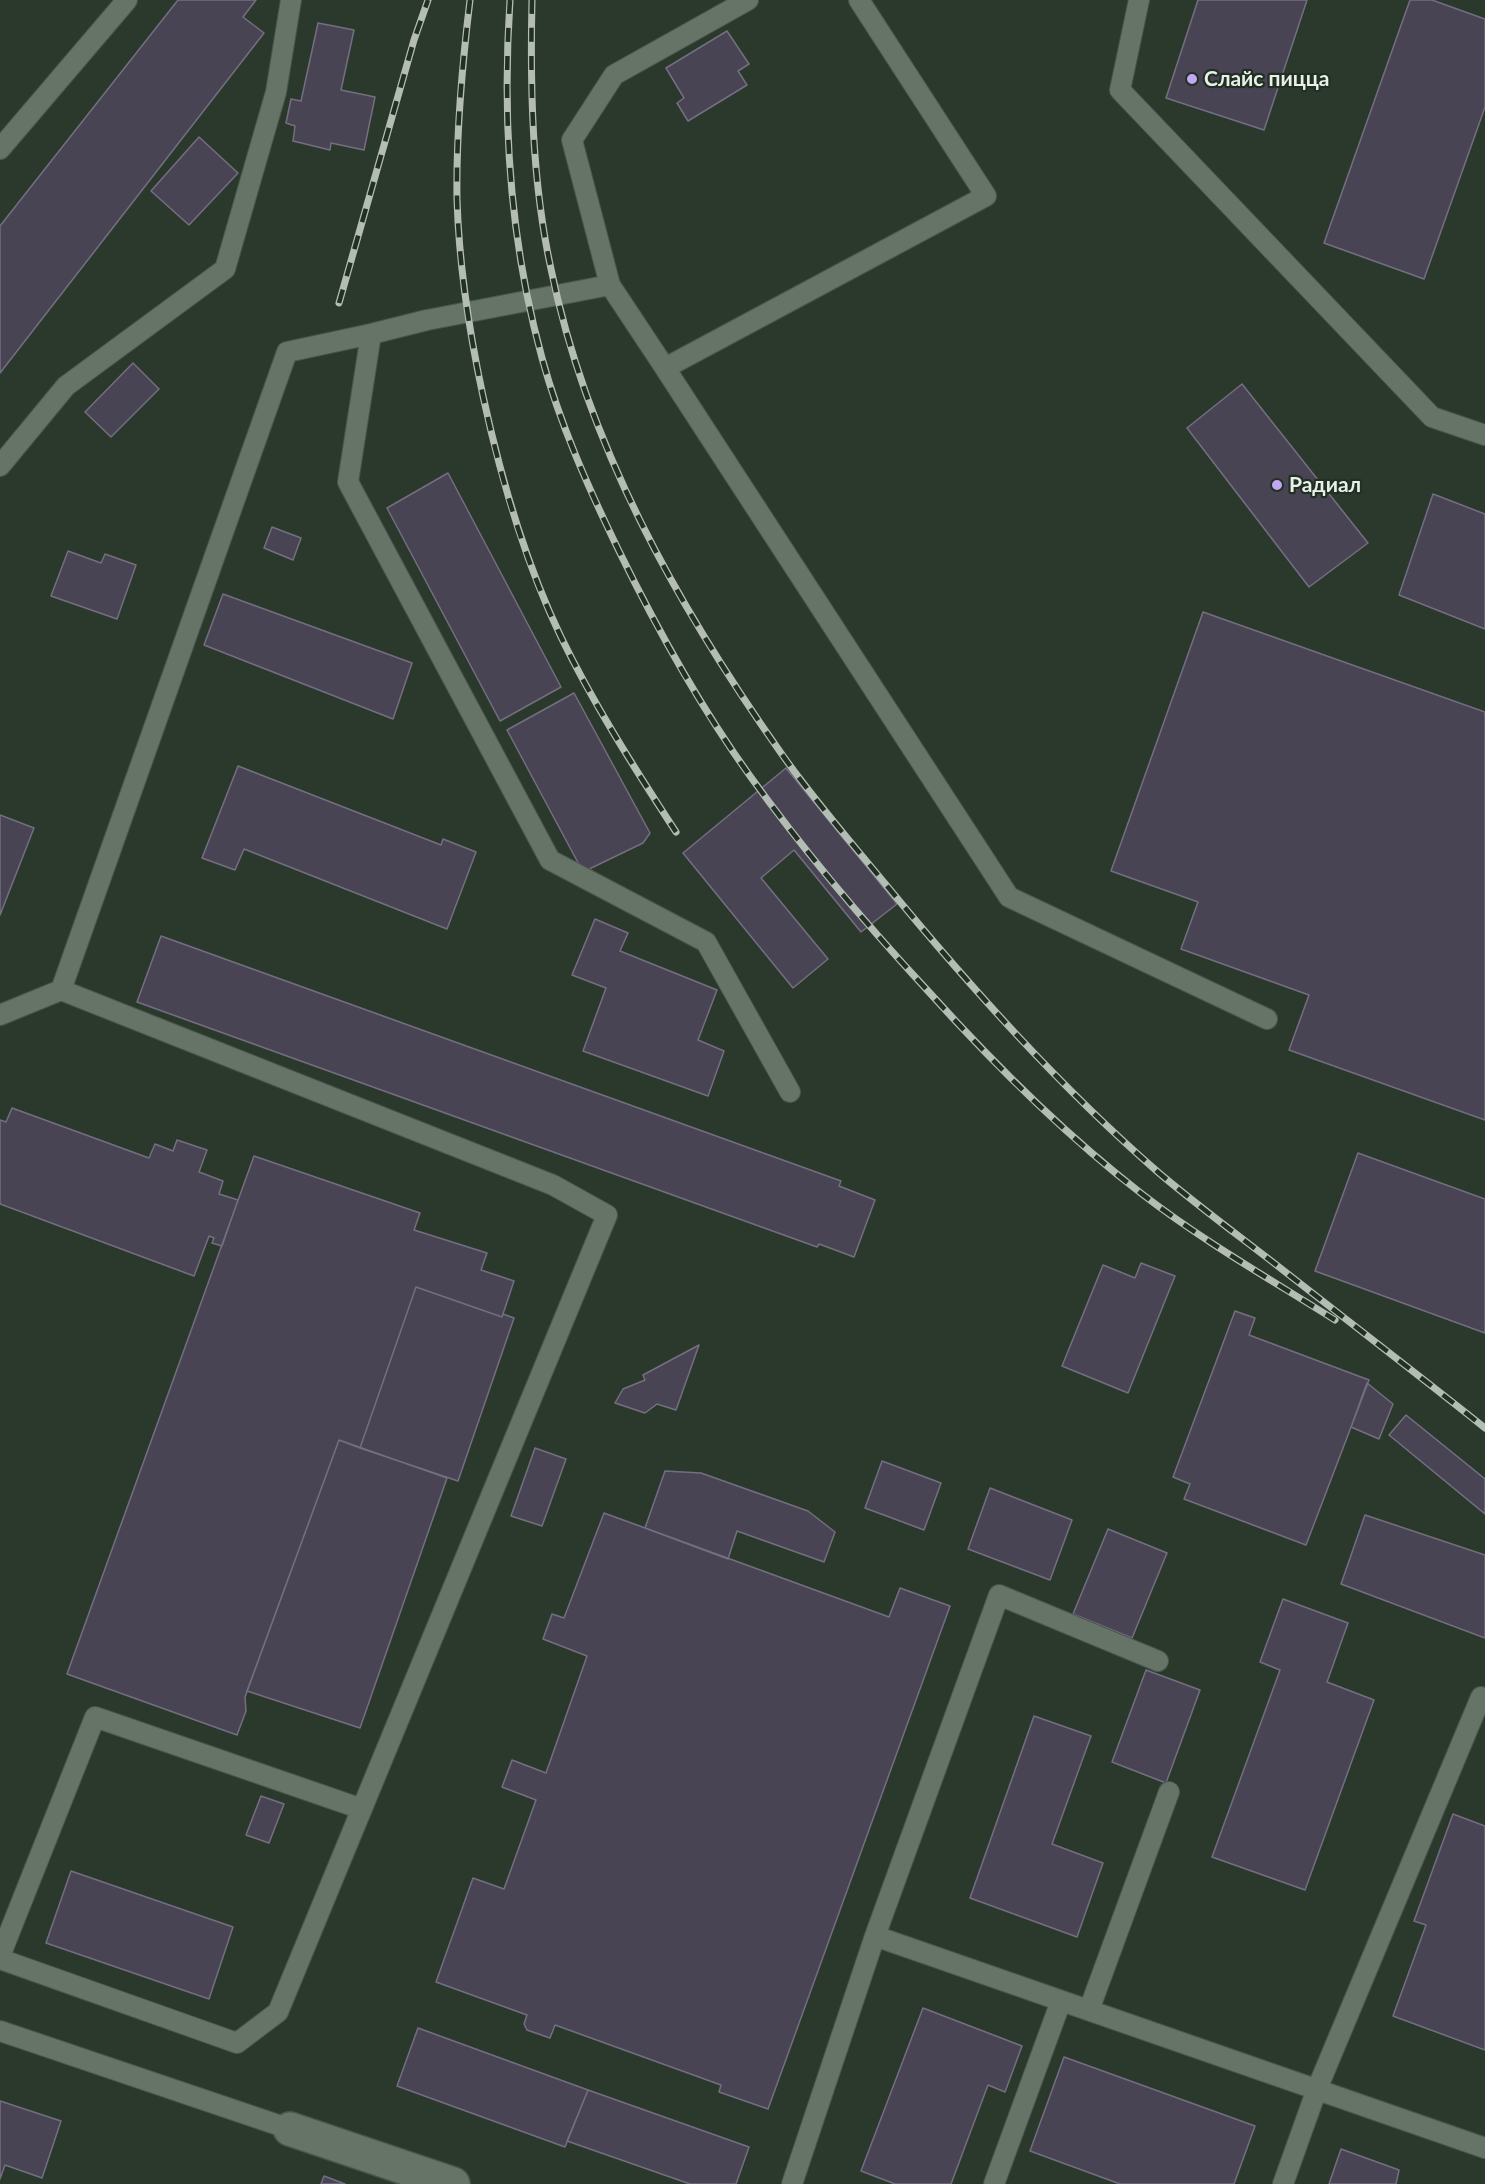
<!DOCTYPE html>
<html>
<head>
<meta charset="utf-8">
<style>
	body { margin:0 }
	canvas { display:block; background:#2b392d }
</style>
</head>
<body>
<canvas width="1485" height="2184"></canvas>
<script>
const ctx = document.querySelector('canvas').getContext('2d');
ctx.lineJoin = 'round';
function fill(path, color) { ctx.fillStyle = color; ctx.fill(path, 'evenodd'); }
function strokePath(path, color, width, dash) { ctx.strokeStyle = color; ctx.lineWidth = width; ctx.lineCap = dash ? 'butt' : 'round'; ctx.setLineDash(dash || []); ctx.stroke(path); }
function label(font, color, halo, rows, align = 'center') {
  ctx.font = font + ' Lato,sans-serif'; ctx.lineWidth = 4.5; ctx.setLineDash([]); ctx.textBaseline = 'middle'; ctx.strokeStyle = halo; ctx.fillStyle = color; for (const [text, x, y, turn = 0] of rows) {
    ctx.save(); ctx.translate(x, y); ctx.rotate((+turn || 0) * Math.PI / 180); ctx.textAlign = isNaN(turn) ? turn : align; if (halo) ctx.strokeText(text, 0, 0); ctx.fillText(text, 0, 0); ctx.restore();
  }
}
const building = new Path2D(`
	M178,0H256L243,17L264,33L0,373V226Z
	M1198,0H1307L1264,130L1166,98Z
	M1410,0H1432L1485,19V107L1424,279L1324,243Z
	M318,23L354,30L341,90L375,97L364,150L331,143L330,150L293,141L295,126L286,123L291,99L301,101Z
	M727,31L749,64L738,71L747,85L688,121L677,103L684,98L666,68Z
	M199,137L238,173L189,225L151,191Z
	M133,363L159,389L111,437L85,412Z
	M1242,384L1368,543L1309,587L1187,428Z
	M448,473L561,687L500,721L387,508Z
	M1433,494L1485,514V629L1399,595Z
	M272,527L301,538L293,560L264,548Z
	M68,551L101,563L105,554L136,565L117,619L51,596Z
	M223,594L412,663L393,719L204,645Z
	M1203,612L1485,712V1120L1289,1050L1309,995L1181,949L1198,902L1111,871Z
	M574,693L650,833L643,843L583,872L507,730Z
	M238,766L441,845L443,839L476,852L447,929L244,849L235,870L202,858Z
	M786,768L897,904L861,932L794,850L761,878L828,959L793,988L683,853Z
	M0,815L34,828L0,915Z
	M595,919L628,933L620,951L717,990L698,1040L724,1051L708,1096L583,1051L606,988L572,975Z
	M161,936L841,1181L839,1186L875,1200L854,1257L819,1244L817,1247L137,1002Z
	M12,1108L149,1158L155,1144L173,1151L177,1140L207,1150L199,1172L223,1181L219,1194L238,1200L222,1246L212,1243L214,1238L209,1236L194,1276L0,1204V1120L6,1122Z
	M1358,1153L1485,1199V1333L1315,1271Z
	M254,1156L420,1213L414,1230L487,1253L481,1270L514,1281L502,1317L416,1287L360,1448L339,1440L245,1697L246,1711L237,1735L67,1674Z
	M1141,1263L1175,1276L1128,1393L1062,1366L1103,1265L1135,1278Z
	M416,1287L502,1317L503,1314L514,1318L458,1481L360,1448Z
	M1235,1311L1255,1318L1249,1335L1369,1380L1306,1545L1184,1499L1190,1484L1173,1477Z
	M699,1345L676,1410L657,1404L645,1413L615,1403L623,1389L645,1380L643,1375Z
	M1367,1383L1393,1404L1379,1439L1351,1427Z
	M1406,1415L1485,1479V1514L1389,1435Z
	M339,1440L447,1478L360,1728L247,1691Z
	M535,1448L566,1459L542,1526L511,1516Z
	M882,1461L941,1483L924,1530L865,1508Z
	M665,1471L701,1473L808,1511L835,1532L824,1562L737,1531L728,1559L645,1528Z
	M990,1488L1072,1520L1050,1580L968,1549Z
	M604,1513L889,1617L900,1588L950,1606L768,2109L719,2092L721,2085L555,2025L550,2038L527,2030L524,2024L527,2015L436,1982L473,1878L504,1889L536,1800L502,1787L512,1760L546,1773L587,1656L543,1639L552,1614L564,1618Z
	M1365,1515L1485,1555V1638L1341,1584Z
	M1108,1529L1167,1553L1132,1638L1073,1614Z
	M1283,1599L1348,1623L1327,1682L1374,1700L1305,1890L1212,1857L1280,1670L1260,1662Z
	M1146,1670L1200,1690L1166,1783L1112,1762Z
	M1034,1716L1091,1736L1052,1844L1103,1863L1077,1937L970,1898Z
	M261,1796L284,1804L269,1843L246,1835Z
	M1453,1814L1485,1826V2050L1393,2016L1426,1925L1414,1921Z
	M71,1871L233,1927L209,1999L46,1943Z
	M923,2008L1022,2046L1005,2092L988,2085L951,2184H895L861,2171Z
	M418,2028L588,2090L565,2147L397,2086Z
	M1064,2057L1255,2126L1234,2184H1120L1030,2151Z
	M588,2090L749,2147L736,2184H690L567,2141Z
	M0,2101L61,2121L42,2178L5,2165L0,2179Z
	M1341,2149L1399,2170L1396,2184H1329Z
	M324,2176L345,2184H321Z`);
fill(building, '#494454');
strokePath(building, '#746f80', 1.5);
const service = new Path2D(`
	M748,0L614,75L572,140L610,285L665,368L986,196L859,0
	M1139,0L1120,90L1432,417L1485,435
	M0,149L127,0
	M610,285L427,320L371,334L348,482L550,860L706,942L790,1092
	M665,368L1009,897L1267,1019
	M0,466L66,386L225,269L276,92L291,0
	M0,1015L61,990
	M875,1936L1485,2148
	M0,1956L95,1717L362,1809
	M0,1959L237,2043L278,2012L607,1215L553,1185L61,990L287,352L371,334
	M1089,2010L1169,1792
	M0,2031L290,2129
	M792,2184L875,1936L999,1595L1158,1661
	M994,2184L1061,2001
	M1283,2184L1317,2089L1481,1697L1485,1699`);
const minor = new Path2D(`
	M290,2129L453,2184`);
strokePath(service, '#4a564c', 22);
strokePath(minor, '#4a564c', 36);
strokePath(service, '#657467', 20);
strokePath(minor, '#657467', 33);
const rail = new Path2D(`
	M470,0C462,66 456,133 457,199C459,266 469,331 483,396C501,479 524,560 561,637C594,705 635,769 676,832
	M510,0C502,120 510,242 542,358C560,424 588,487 618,549C656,627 699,705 750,776C804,851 865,923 928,991C994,1064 1064,1134 1142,1194C1203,1241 1270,1279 1335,1320
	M532,0C530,88 532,182 551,269C587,445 678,607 781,753C813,799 851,842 887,886C971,988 1059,1086 1159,1173C1198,1206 1239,1236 1279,1267C1348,1321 1417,1374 1485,1428
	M339,303L414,40L428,0`);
strokePath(rail, '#b3bdb4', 7);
strokePath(rail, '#222f23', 4.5, [14]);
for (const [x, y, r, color] of [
	[1192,79,6,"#c1a8f3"],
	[1277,485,6,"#c1a8f3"]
]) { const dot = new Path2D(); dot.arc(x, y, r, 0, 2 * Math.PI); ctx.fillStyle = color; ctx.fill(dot); strokePath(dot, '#222f23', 2); }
label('bold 21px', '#e8f0e9', '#222f23', [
	["Слайс пицца",1204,79],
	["Радиал",1289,485]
], 'left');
</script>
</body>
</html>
